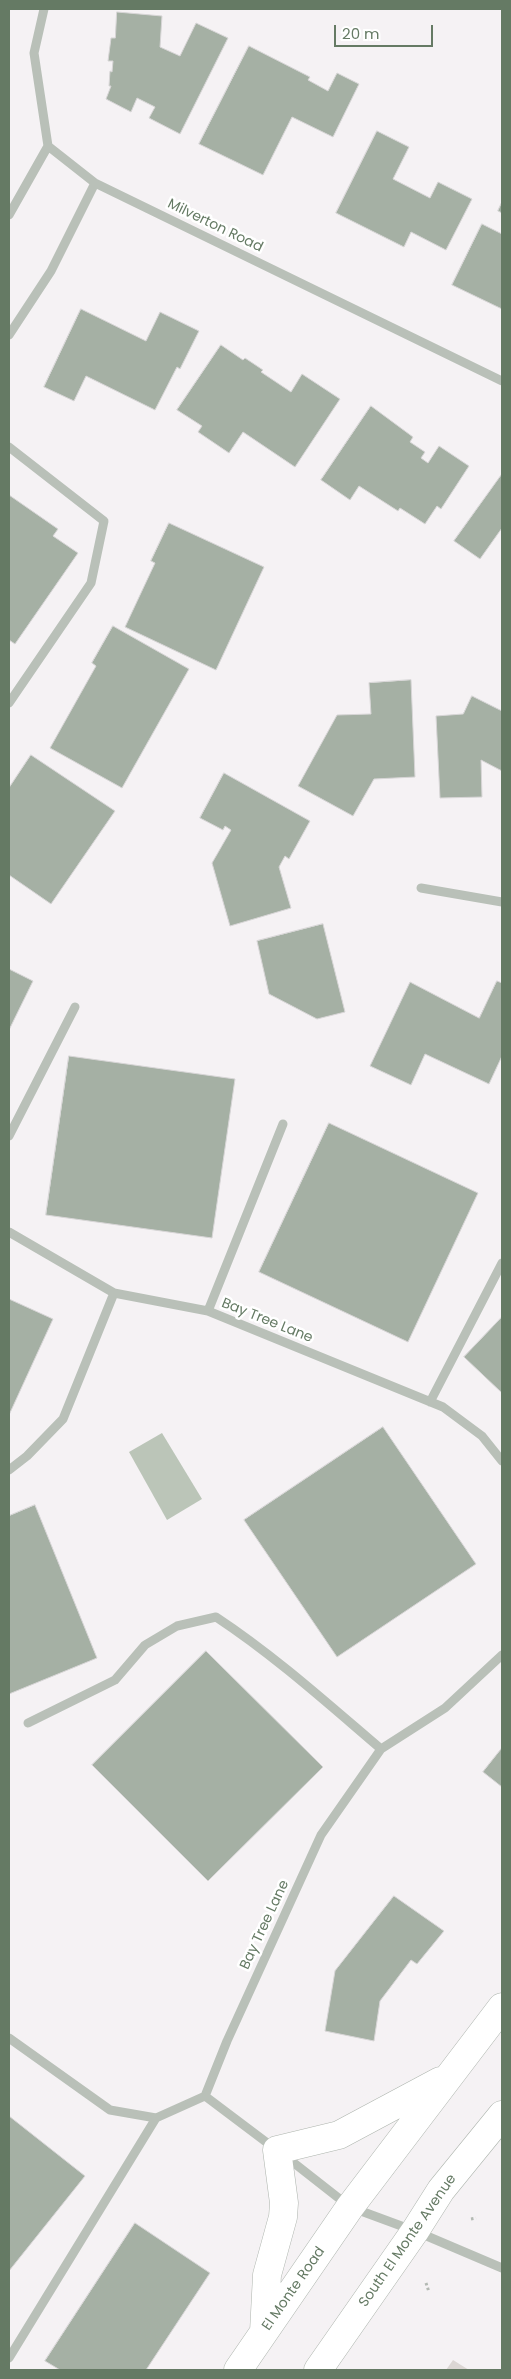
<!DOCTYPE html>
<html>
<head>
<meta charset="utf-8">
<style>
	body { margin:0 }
	#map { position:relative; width:511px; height:2379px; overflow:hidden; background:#f5f2f4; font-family:Poppins,sans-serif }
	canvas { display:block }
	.frame { position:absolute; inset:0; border:10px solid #657a64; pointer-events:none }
	.scale { position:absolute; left:334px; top:25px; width:99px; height:22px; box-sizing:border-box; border:2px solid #657a64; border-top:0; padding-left:6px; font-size:15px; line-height:18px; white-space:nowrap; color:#657a64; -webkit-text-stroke:4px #fff; paint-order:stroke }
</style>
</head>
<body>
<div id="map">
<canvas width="511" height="2379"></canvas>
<div class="frame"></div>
<div class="scale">20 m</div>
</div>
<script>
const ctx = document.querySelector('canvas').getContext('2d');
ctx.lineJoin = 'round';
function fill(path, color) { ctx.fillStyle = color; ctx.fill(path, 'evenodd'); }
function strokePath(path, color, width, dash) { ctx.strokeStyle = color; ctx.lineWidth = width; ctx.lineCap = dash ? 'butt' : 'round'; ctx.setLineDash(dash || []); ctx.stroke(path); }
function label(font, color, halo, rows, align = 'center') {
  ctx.font = font + ' Poppins,sans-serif'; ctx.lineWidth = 5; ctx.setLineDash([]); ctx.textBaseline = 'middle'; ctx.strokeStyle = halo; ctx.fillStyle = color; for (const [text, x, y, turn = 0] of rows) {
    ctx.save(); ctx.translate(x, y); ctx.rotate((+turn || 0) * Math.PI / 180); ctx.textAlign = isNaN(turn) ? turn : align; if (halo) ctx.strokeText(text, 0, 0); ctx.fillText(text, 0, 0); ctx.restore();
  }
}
fill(new Path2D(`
	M453,2360L469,2370H446Z`), '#dbd6d4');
fill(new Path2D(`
	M162,1433L202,1499L167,1520L129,1452Z`), '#bbc5b8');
const building = new Path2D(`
	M117,12L162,16L160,47L180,56L196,23L228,38L180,134L149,118L155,107L137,98L131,112L106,99L111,86H109L110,71L112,72L113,61H108L111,38H115Z
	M249,46L310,77L308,80L328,91L337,73L359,84L333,137L292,117L263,175L199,144Z
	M377,131L409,147L393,179L430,198L438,182L472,199L446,250L411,232L404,247L336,213Z
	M502,202V213L498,211Z
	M482,224L502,234V309L452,285Z
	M81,309L146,341L160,312L199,331L180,369L177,367L155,410L86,376L74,401L44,387Z
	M221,345L243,360L245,358L263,370L261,372L291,392L302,374L340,399L295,467L243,432L229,453L198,432L202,426L177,410Z
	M371,406L413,437L410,442L425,452L421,458L428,463L439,446L469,466L441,509L437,506L425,524L400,508L398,511L359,486L350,500L321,480Z
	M502,474V528L480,559L454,541Z
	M9,495L58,529L53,536L78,553L15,644L9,640Z
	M169,523L264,567L216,670L125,627L155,563L151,561Z
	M113,626L189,669L122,788L50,748L96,666L92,663Z
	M411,680L415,777L374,779L353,816L298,786L337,715L371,714L369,683Z
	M472,696L502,711V771L481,760L482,797L440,798L436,716L463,714Z
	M31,755L115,811L51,904L9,875V788Z
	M224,773L310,821L289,859L285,856L279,867L291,908L230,926L212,863L231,830L225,826L223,830L200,818Z
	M323,924L345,1012L317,1019L269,994L257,941Z
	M9,969L33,981L9,1030Z
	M497,981L502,983V1056L489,1084L425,1054L411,1085L370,1066L410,982L479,1018Z
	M69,1056L235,1079L212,1238L46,1215Z
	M329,1123L478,1193L408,1342L259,1272Z
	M9,1299L53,1319L9,1415Z
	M502,1317V1393L464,1357Z
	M383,1427L476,1564L337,1657L244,1520Z
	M35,1505L97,1658L9,1694V1516Z
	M206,1651L323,1767L208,1881L92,1765Z
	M502,1748V1787L483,1772Z
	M394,1896L444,1931L417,1964L411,1960L380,2001L374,2041L325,2031L335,1971Z
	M9,2116L85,2176L9,2271Z
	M135,2223L210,2273L146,2370H60L45,2361Z`);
fill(building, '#a5b0a4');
strokePath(building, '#d7d5d6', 1);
const major = new Path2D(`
	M264,2332L267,2275L283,2217L284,2203L277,2150L339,2135L440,2081
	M238,2370L350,2207L502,2007
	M318,2370L415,2231L441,2190L502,2115`);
strokePath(major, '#adb4ad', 29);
strokePath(new Path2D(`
	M471,2219L476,2218
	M426,2283L429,2292`), '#b3b9b3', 3, [2.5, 2.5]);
strokePath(new Path2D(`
	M44,9L34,53L48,146L95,183L502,381
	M9,215L48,146
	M9,335L51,271L95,183
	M9,447L104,521L91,583L9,703
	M421,888L502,902
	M9,1136L75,1007
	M9,1232L114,1293L208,1311L443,1407L482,1436L502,1461
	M208,1311L283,1124
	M430,1402L502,1263
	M9,1470L27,1456L63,1419L114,1293
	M28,1723L115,1680L145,1645L177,1626L216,1617C275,1656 327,1703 381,1749
	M9,2038L110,2110L156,2118L205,2096
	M205,2096L227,2041L321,1835L381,1749L445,1708L502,1655
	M205,2096L274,2148
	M285,2156L350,2207L415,2231L502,2268
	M9,2358L156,2118`), '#b9c0b8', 9);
strokePath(major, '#fff', 28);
label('14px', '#657a64', '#fff', [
	["Milverton Road",215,226,26],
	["Bay Tree Lane",267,1321,22],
	["Bay Tree Lane",265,1925,-65],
	["South El Monte Avenue",408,2241,-55],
	["El Monte Road",294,2289,-55]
]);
</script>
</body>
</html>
